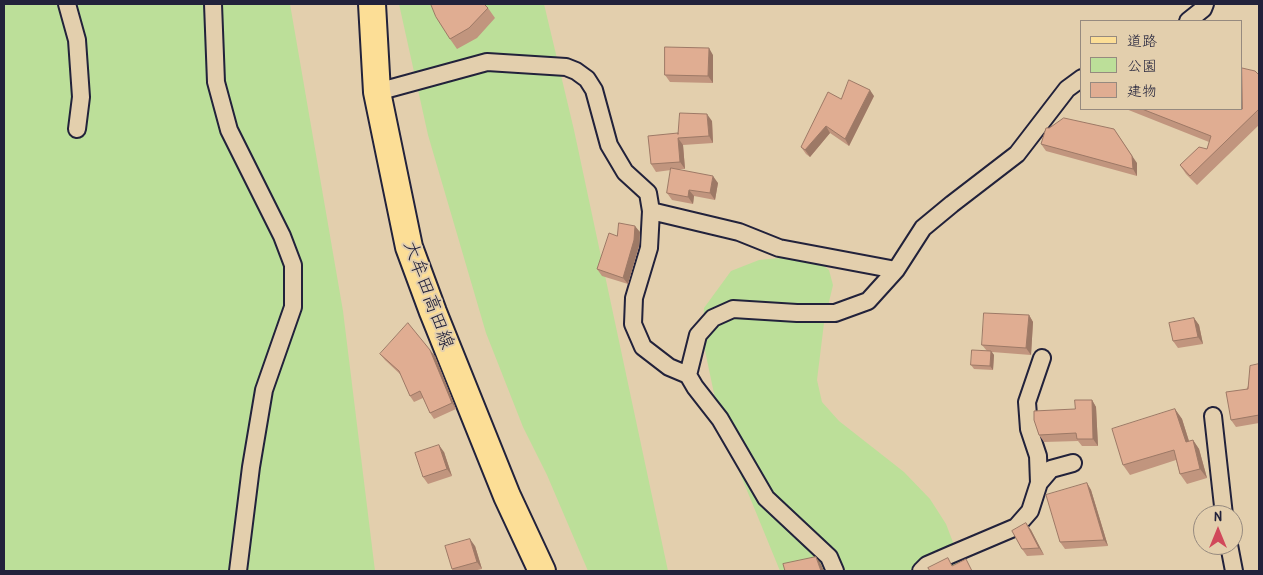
<!DOCTYPE html>
<html>
<head>
<meta charset="utf-8">
<style>
	body { margin:0 }
	#map { position:relative; width:1263px; height:575px; overflow:hidden; background:#e3cfad; font-family:"Patrick Hand","Klee One",sans-serif }
	canvas { display:block }
	.frame { position:absolute; inset:0; border:5px solid #22223b; pointer-events:none }
	.legend { position:absolute; left:1080px; top:20px; width:162px; height:90px; box-sizing:border-box; background:#e3cfad; border:1px solid #968a7f; margin:0; padding:6px 9px; list-style:none; font-size:15px; color:#22223b }
	.legend li { display:flex; align-items:center; gap:10px; height:25px }
	.legend b { width:25px; border:1px solid #968a7f }
	.north { position:absolute; left:1193px; top:505px; width:50px; height:50px; box-sizing:border-box; background:#e3cfad; border:1px solid #968a7f; border-radius:50%; rotate:0deg; font-size:14px; font-weight:700; line-height:20px; text-align:center; color:#22223b }
	.north::after { content:''; display:block; margin:auto; width:18px; height:22px; background:#d1495b; clip-path:polygon(50% 0,100% 100%,50% 72%,0 100%) }
</style>
</head>
<body>
<div id="map">
<canvas width="1263" height="575"></canvas>
<div class="frame"></div>
<ul class="legend">
<li><b style="height:6px;background:#fcde96"></b>道路</li>
<li><b style="height:14px;background:#bcdf99"></b>公園</li>
<li><b style="height:14px;background:#e0ad92"></b>建物</li>
</ul>
<div class="north">N</div>
</div>
<script>
const ctx = document.querySelector('canvas').getContext('2d');
ctx.lineJoin = 'round';
function fill(path, color) { ctx.fillStyle = color; ctx.fill(path, 'evenodd'); }
function strokePath(path, color, width, dash) { ctx.strokeStyle = color; ctx.lineWidth = width; ctx.lineCap = dash ? 'butt' : 'round'; ctx.setLineDash(dash || []); ctx.stroke(path); }
function label(font, color, halo, rows, align = 'center') {
  ctx.font = font + ' "Patrick Hand","Klee One",sans-serif'; ctx.lineWidth = 4; ctx.setLineDash([]); ctx.textBaseline = 'middle'; ctx.strokeStyle = halo; ctx.fillStyle = color; for (const [text, x, y, turn = 0] of rows) {
    ctx.save(); ctx.translate(x, y); ctx.rotate((+turn || 0) * Math.PI / 180); ctx.textAlign = isNaN(turn) ? turn : align; if (halo) ctx.strokeText(text, 0, 0); ctx.fillText(text, 0, 0); ctx.restore();
  }
}
fill(new Path2D(`
	M4,4H290L343,311L375,571H4Z
	M399,4H544L574,130L668,571H588L547,475L523,427L486,333L428,135Z
	M799,256L818,261L829,270L833,285L824,323L817,380L822,402L839,421L904,472L930,499L946,524L964,571H780L721,427L703,341L704,308L731,271L759,260Z`), '#bcdf99');
const minor = new Path2D(`
	M67,4L77,40L81,97L77,129
	M213,4L216,82L229,130L282,236L293,265V307L264,390L251,467L238,571
	M1188,21L1203,9L1205,4
	M377,92L487,62L566,67L576,71L587,79L594,90L609,145L625,172L648,193L651,211L649,248L634,298L633,324L643,347L669,367L688,375L695,387L720,419L766,498L829,557L835,571
	M651,211L739,232L779,248L896,270
	M688,375L698,335L713,318L733,309L797,313H835L868,301L896,270L923,228L952,204L1017,154L1067,89L1082,78
	M1213,416L1224,515
	M1039,483L1038,456L1029,429L1027,402L1042,358
	M1229,545L1234,571
	M921,571L927,565L950,555L1016,527L1030,511L1039,483L1051,469L1073,463`);
const primary = new Path2D(`
	M372,4L377,92L409,247L433,312L507,496L542,571`);
strokePath(minor, '#22223b', 20);
strokePath(primary, '#22223b', 30);
strokePath(minor, '#e3cfad', 16);
strokePath(primary, '#fcde96', 26);
fill(new Path2D(`
	M488,8L495,18L477,38L457,49L450,39Z
	M713,55V83L670,82L665,75Z
	M1259,75V125L1197,185L1186,174L1180,165L1207,149L1209,142L1126,109H1242Z
	M874,96L849,146L830,133L810,157L806,154L801,147L841,99Z
	M712,121L713,143L683,145L685,169H678L718,183L715,200L694,196L693,204L672,200L667,193L671,170L656,172L651,164L678,133Z
	M1041,144L1137,163V176L1046,151Z
	M640,232L639,246L628,284L602,276L597,269Z
	M1029,315L1033,322L1031,355L992,352L994,355L993,370L974,369L971,365L987,351L982,345Z
	M1194,318L1199,325L1203,344L1178,348L1173,341Z
	M380,354L435,356L456,409L434,419L430,413L423,398L414,402L410,396L401,375L385,360Z
	M1259,364V423L1236,427L1231,420Z
	M1092,400L1096,407L1098,446H1082L1078,441L1044,442L1039,435L1075,409Z
	M1175,409L1182,419L1189,441L1193,440L1199,449L1207,478L1187,484L1180,474L1176,460L1130,475L1123,465Z
	M444,452L452,476L428,484L423,477Z
	M1087,483L1091,490L1108,546L1065,549L1060,542Z
	M1026,523L1031,530L1044,555L1027,556L1022,549Z
	M475,546L482,569L473,571H453L452,569Z`), '#c1957e');
fill(new Path2D(`
	M709,48L713,55V83L708,76Z
	M870,90L874,96L849,146L845,139Z
	M707,114L712,121L713,143L709,136Z
	M826,126L830,133L810,157L805,150Z
	M1114,129L1137,163V176L1133,169Z
	M678,138L683,145L685,169L680,162Z
	M713,176L718,183L715,200L710,193Z
	M689,190L694,196L693,204L688,197Z
	M635,226L640,232L639,246L628,284L623,278Z
	M1029,315L1033,322L1031,355L1026,348Z
	M1194,318L1199,325L1203,344L1198,337Z
	M430,350L435,356L456,409L452,403Z
	M991,351L994,355L993,370L990,366Z
	M1092,400L1096,407L1098,446L1093,439Z
	M1175,409L1182,419L1192,451L1186,442Z
	M1193,440L1199,449L1207,478L1200,469Z
	M439,445L444,452L452,476L447,469Z
	M1087,483L1091,490L1108,546L1104,540Z
	M1026,523L1031,530L1044,555L1039,548Z
	M470,539L475,546L482,569L477,562Z
	M816,557L821,564L824,571H821Z`), '#9d7966');
const building = new Path2D(`
	M431,4H484L488,8L469,28L450,39L436,17Z
	M665,47L709,48L708,76L665,75Z
	M1242,68L1255,71L1259,75V109L1190,176L1180,165L1199,147L1207,149L1211,136L1142,109H1242Z
	M849,80L870,90L845,139L826,126L805,150L801,147L828,92L841,99Z
	M680,113L707,114L709,136L678,138L680,162L651,164L648,136L678,133V134Z
	M1064,118L1114,129L1132,156L1133,169L1041,144L1046,128H1049Z
	M671,168L713,176L710,193L689,190L688,197L667,193Z
	M619,223L635,226L634,240L623,278L597,269L609,233L617,236Z
	M984,313L1029,315L1026,348L982,345Z
	M1194,318L1198,337L1173,341L1169,323Z
	M408,323L430,350L452,403L430,413L420,391L410,396L399,371L380,354Z
	M972,350L991,351L990,366L971,365Z
	M1259,364V415L1231,420L1226,392L1248,389L1250,366Z
	M1075,400H1092L1093,439H1077L1076,433L1039,435L1034,420V411L1075,409Z
	M1175,409L1186,442L1193,440L1200,469L1180,474L1174,450L1123,465L1112,429Z
	M439,445L447,469L423,477L415,453Z
	M1087,483L1104,540L1060,542L1046,495Z
	M1026,523L1039,548L1022,549L1012,531Z
	M470,539L477,562L452,569L445,546Z
	M816,557L821,571H785L783,564Z
	M948,558L952,566L966,559L972,571H930L928,568Z`);
fill(building, '#e0ad92');
strokePath(building, '#9d7966', 1);
label('19px', '#22223b', '#e3cfad', [
	["大牟田高田線",428,295,70]
]);
</script>
</body>
</html>
